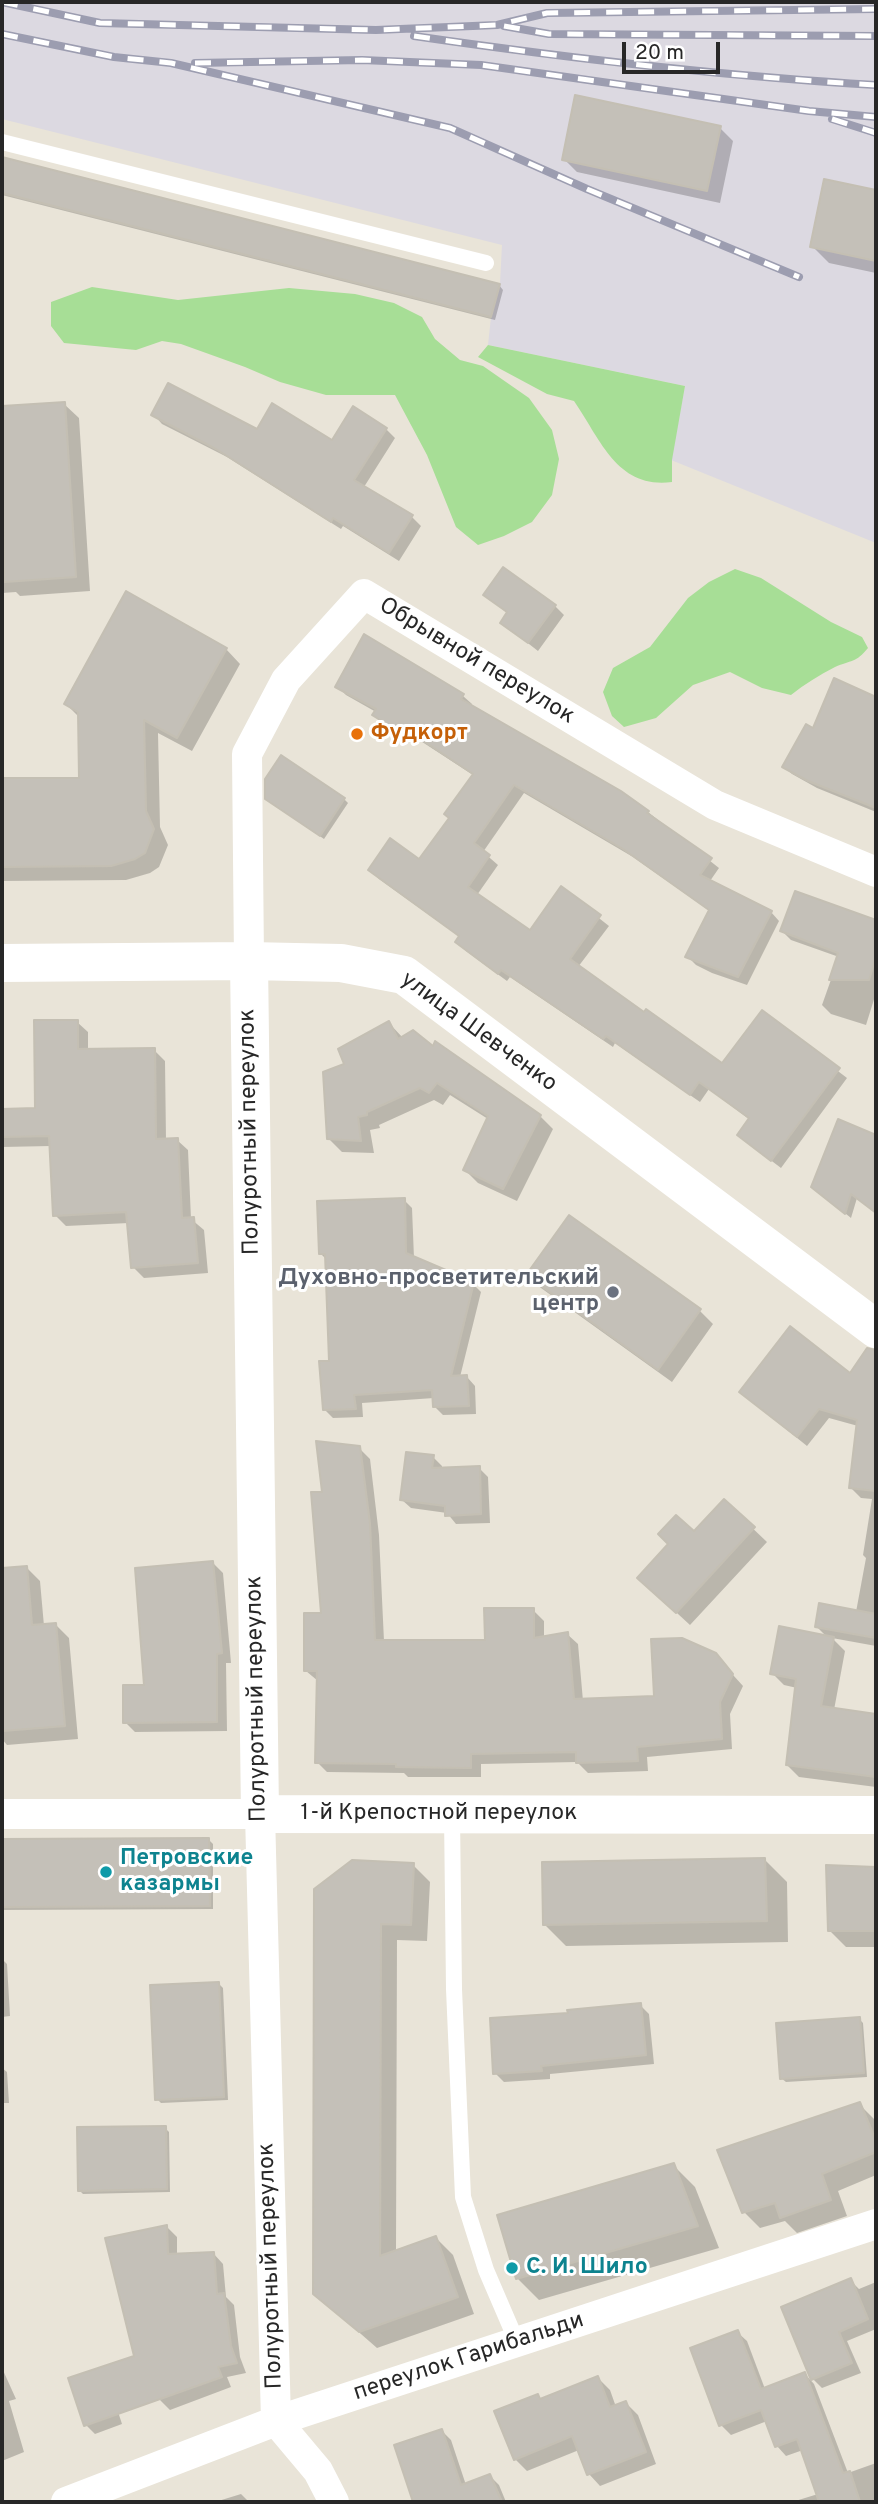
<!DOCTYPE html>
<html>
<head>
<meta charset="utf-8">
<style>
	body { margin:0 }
	#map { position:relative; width:878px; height:2504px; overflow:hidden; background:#e9e4d8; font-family:Overpass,sans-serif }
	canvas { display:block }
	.frame { position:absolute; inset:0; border:4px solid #272727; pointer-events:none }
	.scale { position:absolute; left:622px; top:42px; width:98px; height:32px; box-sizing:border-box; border:4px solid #272727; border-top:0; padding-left:9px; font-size:21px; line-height:24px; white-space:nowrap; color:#272727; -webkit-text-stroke:5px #fff; paint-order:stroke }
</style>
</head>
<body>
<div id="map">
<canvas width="878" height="2504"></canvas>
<div class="frame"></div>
<div class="scale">20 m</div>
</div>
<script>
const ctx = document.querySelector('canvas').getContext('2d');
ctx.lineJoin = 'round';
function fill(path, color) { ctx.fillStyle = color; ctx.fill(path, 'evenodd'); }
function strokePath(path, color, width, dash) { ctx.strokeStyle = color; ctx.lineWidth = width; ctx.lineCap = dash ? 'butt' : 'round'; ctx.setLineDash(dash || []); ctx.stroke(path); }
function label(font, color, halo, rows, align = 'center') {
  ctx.font = font + ' Overpass,sans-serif'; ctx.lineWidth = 6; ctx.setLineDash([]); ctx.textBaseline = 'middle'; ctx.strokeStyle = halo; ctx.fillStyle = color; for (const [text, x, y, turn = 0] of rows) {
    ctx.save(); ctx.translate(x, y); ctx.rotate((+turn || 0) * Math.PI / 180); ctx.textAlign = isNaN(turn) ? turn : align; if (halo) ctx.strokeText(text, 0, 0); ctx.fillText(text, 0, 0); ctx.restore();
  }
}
fill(new Path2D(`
	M2,2H876V543L671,460L685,386L488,345L491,317L500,284L502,245L2,119Z`), '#dcd9e1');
fill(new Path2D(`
	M92,287L178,300L289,288L355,294L394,303L422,317L435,339L460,360L483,366L529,398L552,430L559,459L552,495L532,522L504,536L478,545L456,527L427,455L395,395H326L280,382L245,367L181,344L162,341L136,350L64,343L51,326V302Z
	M488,345L685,386L672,460V482C617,489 601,440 574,401L547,394L478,357Z
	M735,569L761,578L831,622L862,637L868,648C856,663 851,660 835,667C819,675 805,684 791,695L762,688L730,672L693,685L656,718L624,727L612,716L603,692L613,668L650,647L688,598L709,582Z`), '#a7de96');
fill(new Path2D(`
	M720,128L733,141L720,203L577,172L564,159Z
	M2,159L499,285L503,290L495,320L2,195Z
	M825,181L876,192V273L829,263L812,246Z
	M64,404L79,418L90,591L20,596L16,592L2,593V409Z
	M154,415L333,442L386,429L395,438L364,487L412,517L421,526L399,561L343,526L341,529L227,457L162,424Z
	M486,595L555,606L564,615L538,651L502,623L508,614Z
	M226,649L240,664L192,751L158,733L160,827L168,845L159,867L150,873L126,880L2,881V780L81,779L80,718L66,704Z
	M337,686L463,696L472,704L471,706L620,793L648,812L719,868L710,881L771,912L779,921L747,985L712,973L696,965L688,957L710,911L633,857L524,793L483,852L498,865L477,895L530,932L562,889L609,926L578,967L644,1014L723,1066L762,1013L847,1078L781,1168L748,1143L750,1120L709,1089L700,1102L615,1043L613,1047L510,977L507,981L466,951L457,942L460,937L379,879L370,870L420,861L450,818L473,775L413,736L410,740L383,723L374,714L376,712L346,695Z
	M856,727L876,736V812L817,788L792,774L784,767L814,730Z
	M344,799L348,803L324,839L271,803Z
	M796,893L876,923V993L866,1025L831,1014L822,1005L839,957L791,940L782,931Z
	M77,1022L88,1032V1051L154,1050L165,1061L166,1140H177L188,1150L191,1219L204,1230L208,1273L144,1278L133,1267L129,1223L66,1226L55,1215L51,1146L2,1147V1111L36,1110Z
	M389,1023L403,1038L434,1049L540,1116L553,1129L517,1201L478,1183L465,1170L488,1119L450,1095L443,1105L434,1100L379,1125L380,1128L370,1130L374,1153L342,1152L329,1139L346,1065Z
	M876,1133V1212L857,1198L851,1218L819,1192Z
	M404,1200L412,1208L414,1258L473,1284L481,1292L460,1377H467L475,1386L476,1414L443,1415L434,1406V1398L362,1403L363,1417L333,1418L324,1409L330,1362L327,1260L320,1253Z
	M528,1275L700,1311L713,1324L672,1382L541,1288Z
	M868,1350L876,1351V1646L832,1638L845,1651L834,1710L876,1715V1787L799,1777L787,1765L797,1688L784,1685L772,1673L828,1638L817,1627L856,1612L866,1558L863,1555L872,1499L861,1498L851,1488L858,1426L829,1418L807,1446L751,1401L851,1376Z
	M359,1448L370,1459L379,1535L384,1641L487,1642L533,1610L544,1621V1638L567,1634L578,1644L583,1701L656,1698L715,1655L743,1686L730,1714L732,1749L647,1757L648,1771L588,1773L577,1762L481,1764V1777H408L404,1773L327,1772L317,1762L318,1681L306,1671L323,1615L324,1493Z
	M433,1457L442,1466V1469L479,1468L488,1477L490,1523L456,1524L447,1513L411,1508L402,1500Z
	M724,1501L767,1542L690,1625L653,1591L694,1534Z
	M213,1563L223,1573L231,1663H226L227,1731L135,1732L125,1722Z
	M27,1568L40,1581L44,1626L56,1625L69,1638L78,1739L7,1745L2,1739V1570Z
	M209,1840L213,1844V1909L2,1910V1841Z
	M765,1860L787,1882L788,1942L566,1946L544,1924Z
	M413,1865L430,1882L427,1941L397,1940L396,2252L436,2238L453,2255L474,2314L377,2348L314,2293L316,1890Z
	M828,1867L876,1869V1947H846L829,1930Z
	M2,1959L7,1964L10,2016L2,2017Z
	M219,1984L223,1988L228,2100L161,2103L157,2099Z
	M640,2005L649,2014L654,2064L550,2074V2079L504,2082L495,2073L570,2015Z
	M859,2019L863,2023L867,2077L786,2082L781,2078Z
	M2,2068L7,2072L9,2103H2Z
	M859,2104L876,2121V2175L838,2191L847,2216L797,2233L785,2221L760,2228L744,2212Z
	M165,2128L169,2132L170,2192L83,2194L79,2190Z
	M673,2165L695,2187L719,2248L539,2300L517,2278Z
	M167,2227L177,2237V2255L213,2253L223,2264L226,2297L234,2305L240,2357L246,2373L227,2377L231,2387L170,2410L160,2400L155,2386Z
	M850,2280L859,2289L876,2282V2329L847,2341L861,2373L822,2388L813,2379Z
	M737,2332L747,2341L765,2389L805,2374L814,2384L848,2473L876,2463V2502H792L818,2494L803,2450L786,2456L777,2446L767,2421L731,2435L721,2425Z
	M2,2368L16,2399L9,2401L24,2452L2,2461Z
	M107,2378L122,2424L95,2434L86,2425Z
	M598,2378L610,2390L616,2407L626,2403L638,2415L656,2464L600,2486L589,2474L579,2450L527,2471L515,2459L538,2396L542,2400Z
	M442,2431L451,2440L466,2485L490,2476L499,2485L506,2502H415L396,2446Z
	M241,2494L249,2502H215Z`), '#0003');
const building = new Path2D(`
	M575,95L721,126L707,191L562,160Z
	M2,157L500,284L491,317L2,193Z
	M824,179L876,190V261L810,247Z
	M168,383L257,429L272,403L332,440L353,406L387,428L354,480L413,515L389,553L333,518L331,522L216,449L151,415Z
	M65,402L76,577L4,582L2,406Z
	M503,567L556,605L528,643L500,623L507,612L483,595Z
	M126,591L227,648L177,738L144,720L146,811L154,829L145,853L135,859L111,866L2,867V778H79L78,712L64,704Z
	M364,634L464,694L461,699L621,791L649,811L647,813L712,858L700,875L772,911L738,977L685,957L709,910L623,849L514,785L474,843L490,855L468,887L530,930L561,886L601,915L570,959L644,1012L646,1009L722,1063L762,1010L840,1068L771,1161L737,1135L749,1118L699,1082L690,1095L606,1036L603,1039L501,970L498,974L455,942L459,936L368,870L390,838L419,859L449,818L444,814L473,774L404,728L401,733L372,715L376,709L335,687Z
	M834,678L876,697V808L808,781L782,767L806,724L813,728Z
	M281,755L345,798L320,836L265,799V779Z
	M795,891L876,920V957L869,980H829L838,953L780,931Z
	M34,1020H78V1049L155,1048L156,1139L178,1138L182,1218L194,1217L198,1263L131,1268L126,1212L53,1216L49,1136L2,1137V1109L35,1108Z
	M389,1021L398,1039L413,1030L433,1046L435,1041L541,1115L503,1189L463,1170L488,1116L437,1083L429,1093L420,1088L367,1112V1115L358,1117L361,1141L327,1139L323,1072L344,1064L338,1049Z
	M838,1119L876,1135V1213L851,1194L845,1214L811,1187Z
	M405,1198L406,1253L474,1282L451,1376L467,1375L469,1406L433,1407L432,1390L354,1395L356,1409L323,1410L319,1361H329L325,1254H319L317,1201Z
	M569,1215L701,1309L658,1370L526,1275Z
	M790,1326L850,1373L867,1348L876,1350V1491L849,1488L857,1420L819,1409L797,1437L739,1392Z
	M316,1441L360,1446L370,1524L375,1640H485L484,1608H534V1638L568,1632L574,1699L654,1696L651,1639L682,1638L716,1653L733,1674L720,1702L722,1739L637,1747L638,1761L576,1763V1752L471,1754V1768L396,1767V1764L315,1763L317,1671H304V1613H321L311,1492H322Z
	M406,1452L434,1455L432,1468L480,1466L481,1514L445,1516V1506L400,1500Z
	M724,1499L755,1527L676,1613L637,1578L668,1544L658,1534L676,1515L694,1531Z
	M213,1561L222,1653L217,1654V1722L123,1723V1685H144L135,1568Z
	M27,1566L32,1625L56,1623L65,1726L2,1731V1568Z
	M819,1603L876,1614V1638L815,1627Z
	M779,1626L834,1637L821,1706L876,1714V1777L786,1765L796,1679L770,1674Z
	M209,1838L210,1906L2,1907V1839Z
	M765,1858L767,1921L543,1925L542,1862Z
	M352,1860L414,1863L411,1925L381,1924L380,2256L436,2236L458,2297L359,2332L313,2294L314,1889Z
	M826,1865L876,1867V1931H828Z
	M219,1982L224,2097L155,2100L150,1985Z
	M641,2003L646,2055L541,2066L542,2071L493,2074L490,2018L568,2013L567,2010Z
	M860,2017L864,2073L780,2079L776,2023Z
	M860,2102L876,2141V2152L822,2174L831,2200L780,2218L775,2203L742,2213L717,2150Z
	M166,2126L167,2189L78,2191L77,2127Z
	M674,2163L698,2226L516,2279L497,2215Z
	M167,2225L168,2254L214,2252L217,2294L224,2293L231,2346L237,2363L218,2367L222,2377L84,2426L68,2378L134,2356L105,2238Z
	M851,2278L868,2319L839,2332L852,2363L811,2380L781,2307Z
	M738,2330L761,2389L805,2372L843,2473L850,2471L860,2502H819L797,2439L775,2447L761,2410L719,2426L690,2348Z
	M598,2376L610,2407L626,2401L646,2452L587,2475L572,2436L514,2460L494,2411L538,2394L540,2399Z
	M442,2429L461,2485L490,2474L502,2502H413L394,2445Z`);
fill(building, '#c4c0b8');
strokePath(building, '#c4bfb3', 2);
strokePath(new Path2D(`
	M2,142L486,263
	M452,1814L454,1989L463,2197L486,2270L517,2342`), '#fff', 16);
strokePath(new Path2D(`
	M249,961L247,754L286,680L364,594L715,805L876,872
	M2,1814H260L276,2421L318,2471L334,2502
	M66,2502L276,2421L876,2224`), '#fff', 30);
strokePath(new Path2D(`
	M249,961L260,1814L876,1815
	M2,963L249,961L341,963L404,975L876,1329`), '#fff', 38);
const rail = new Path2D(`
	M2,2L100,23L376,30L497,25L547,13L876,9
	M504,26L549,34L876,36
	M2,34L114,57L171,63L450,128L587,189L799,277
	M414,36C567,58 721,76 876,85
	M195,63L362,60L481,65L809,111L876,117
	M832,119L876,133`);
strokePath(rail, '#9c9db0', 8);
strokePath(rail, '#fff', 5, [16]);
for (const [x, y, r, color] of [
	[357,734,7,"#e8710a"],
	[613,1292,7,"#6b7280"],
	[106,1872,7,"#0f9aa8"],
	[512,2268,7,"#0f9aa8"]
]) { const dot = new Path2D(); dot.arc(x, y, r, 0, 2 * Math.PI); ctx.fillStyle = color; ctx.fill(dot); strokePath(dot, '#fff', 2.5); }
label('23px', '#272727', '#fff', [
	["Обрывной переулок",476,662,31],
	["улица Шевченко",478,1033,36],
	["Полуротный переулок",251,1132,-91],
	["Полуротный переулок",258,1699,-91],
	["1-й Крепостной переулок",439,1814],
	["Полуротный переулок",272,2266,-92],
	["переулок Гарибальди",469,2358,-18]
]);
label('bold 23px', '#c56008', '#fff', [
	["Фудкорт",371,734]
], 'left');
label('bold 23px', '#5b616d', '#fff', [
	["Духовно-просветительский",599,1279],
	["центр",599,1305]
], 'right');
label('bold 23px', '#0d838f', '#fff', [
	["Петровские",120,1859],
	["казармы",120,1885],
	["С. И. Шило",526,2268]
], 'left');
</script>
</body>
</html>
